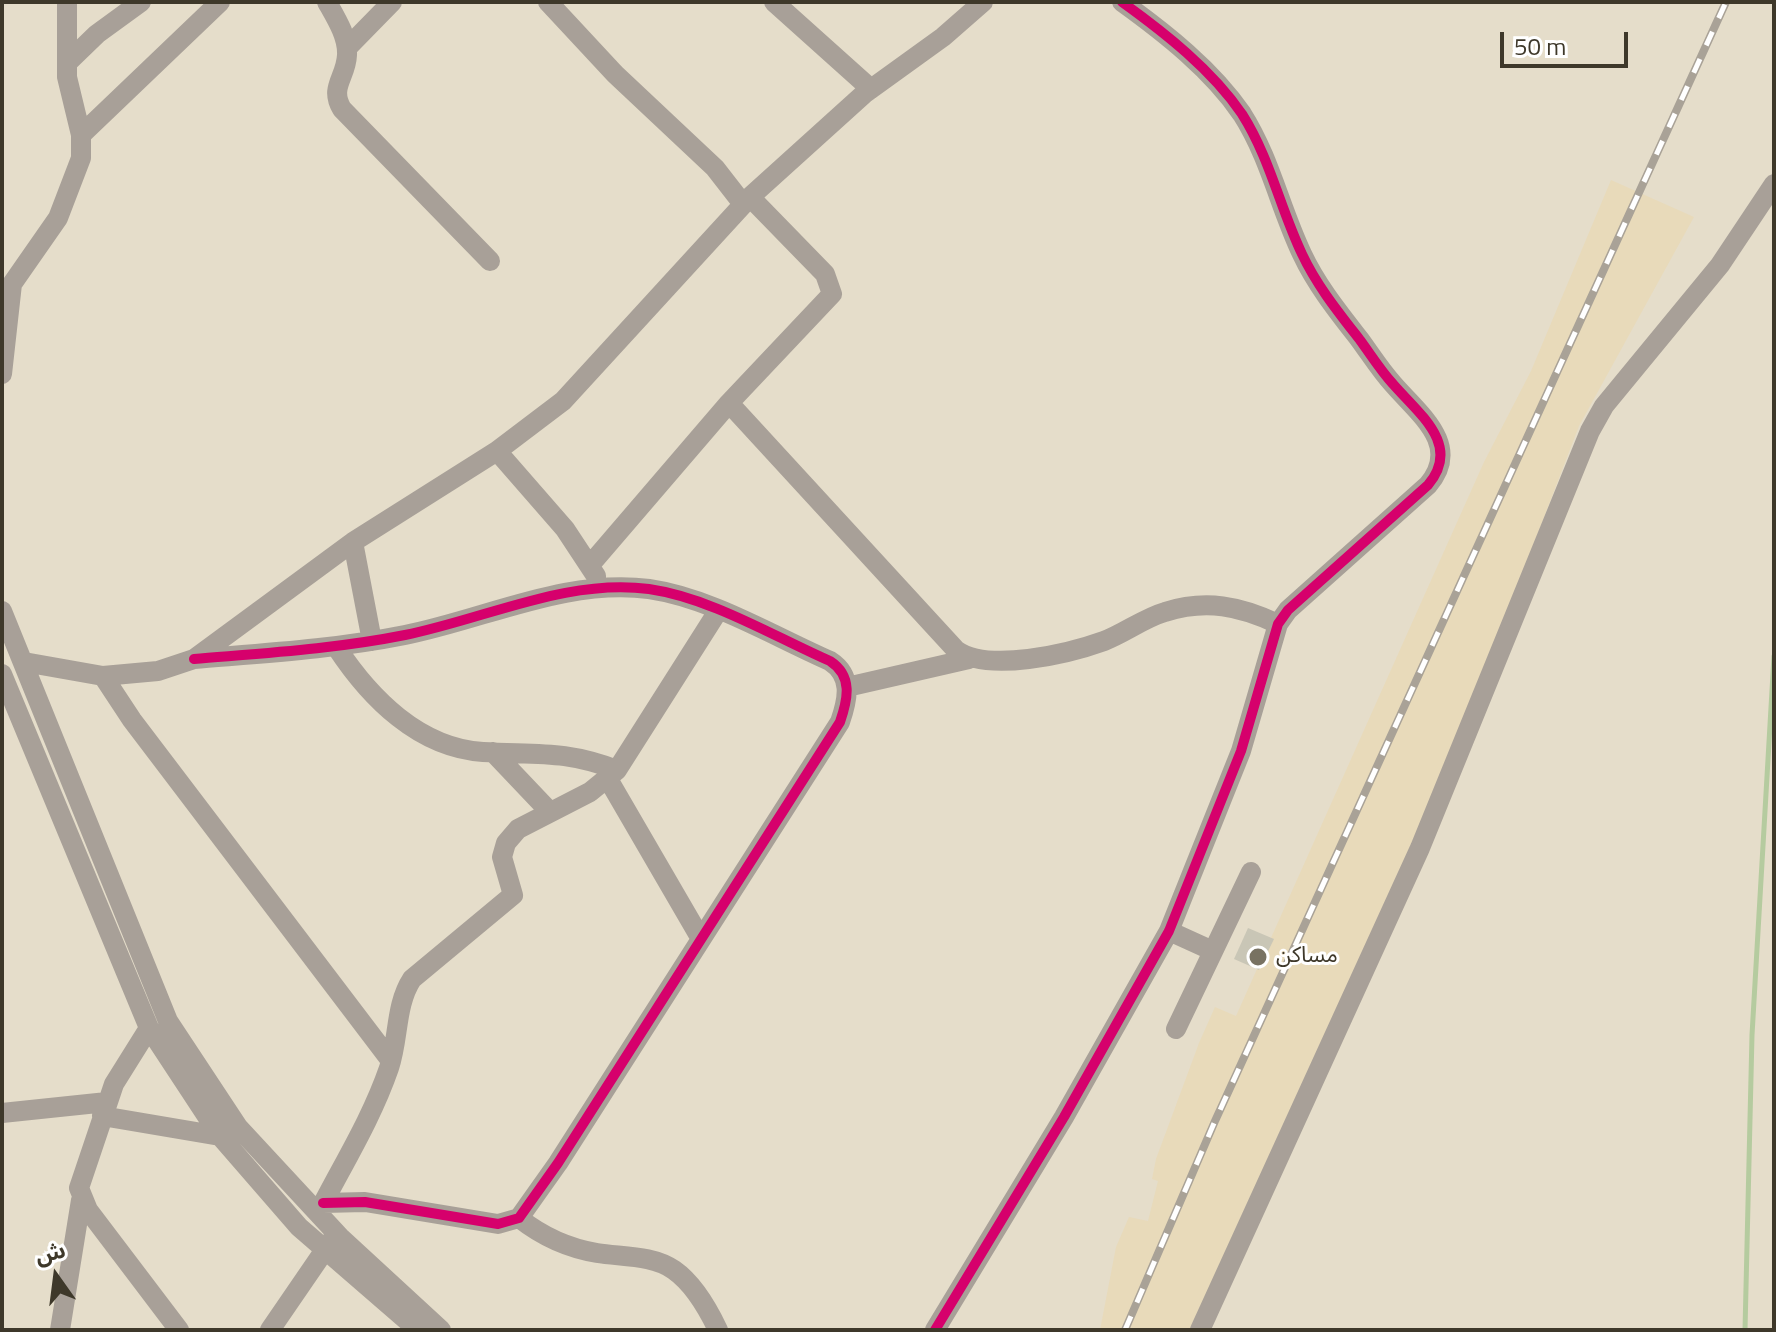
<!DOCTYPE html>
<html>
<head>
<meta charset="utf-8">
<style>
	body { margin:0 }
	#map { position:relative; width:1776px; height:1332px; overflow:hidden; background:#e5ddca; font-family:"Titillium Web","Noto Sans Arabic",sans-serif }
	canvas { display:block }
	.frame { position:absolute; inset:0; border:4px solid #3e382a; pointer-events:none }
	.north { position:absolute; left:16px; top:1236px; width:80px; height:80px; -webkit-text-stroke:6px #fff; paint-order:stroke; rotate:346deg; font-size:22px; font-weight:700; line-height:32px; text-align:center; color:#3e382a }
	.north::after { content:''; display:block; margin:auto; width:28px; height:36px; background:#3e382a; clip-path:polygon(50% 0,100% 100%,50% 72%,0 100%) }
	.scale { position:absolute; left:1500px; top:32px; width:128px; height:36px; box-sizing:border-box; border:4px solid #3e382a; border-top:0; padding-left:10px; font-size:24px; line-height:28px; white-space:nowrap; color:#3e382a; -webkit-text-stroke:6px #fff; paint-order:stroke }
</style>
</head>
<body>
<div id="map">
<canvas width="1776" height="1332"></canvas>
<div class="frame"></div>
<div class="north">ش</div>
<div class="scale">50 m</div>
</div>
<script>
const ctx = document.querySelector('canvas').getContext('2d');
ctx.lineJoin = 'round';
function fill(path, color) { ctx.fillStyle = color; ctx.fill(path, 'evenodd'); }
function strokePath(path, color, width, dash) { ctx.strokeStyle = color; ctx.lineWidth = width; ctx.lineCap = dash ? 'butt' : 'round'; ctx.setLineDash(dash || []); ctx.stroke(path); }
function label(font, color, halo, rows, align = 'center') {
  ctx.font = font + ' "Titillium Web","Noto Sans Arabic",sans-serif'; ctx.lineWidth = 6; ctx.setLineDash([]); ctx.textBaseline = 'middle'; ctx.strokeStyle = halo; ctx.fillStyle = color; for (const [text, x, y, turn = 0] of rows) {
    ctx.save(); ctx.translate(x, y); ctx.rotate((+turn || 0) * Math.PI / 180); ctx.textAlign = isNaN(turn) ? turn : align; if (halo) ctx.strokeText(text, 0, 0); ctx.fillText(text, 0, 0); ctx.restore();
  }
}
fill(new Path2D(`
	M1611,180L1694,217L1579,426L1458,742L1192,1330H1100L1116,1247L1129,1217L1148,1221L1158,1181L1152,1179L1156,1159L1199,1043L1215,1007L1236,1016L1484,462L1531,371Z`), '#e8daba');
strokePath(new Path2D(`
	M1745,1330L1752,1035L1774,656`), '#b5cb9f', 5);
fill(new Path2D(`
	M1248,928L1274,939L1259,970L1234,959Z`), '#c9c6b6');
strokePath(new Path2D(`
	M327,2C336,18 348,37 347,55C346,78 329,87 342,109L490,261
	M548,2L615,74L715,168L743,204
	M774,2L871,89
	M347,48L392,2
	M67,63L97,34L141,2
	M81,135L220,2
	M2,374L12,284L58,218L81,158V135L67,77V2
	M729,403L956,650C988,673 1068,654 1104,641C1125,633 1144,618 1165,612C1206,599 1240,606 1278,624
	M497,451L565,529L596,576
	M353,542L372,641
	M590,565L729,403L832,294L825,274L750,197
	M2,611L168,1021L238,1127L340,1237L441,1330
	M337,648C370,698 419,748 483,752C536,755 565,750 617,770
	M194,659C265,653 335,649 405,635C485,619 567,578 649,589C711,598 773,636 830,661C853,676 848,699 840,722L558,1163L519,1218L498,1224L365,1202L323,1203
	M24,662L103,676L158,671L194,659L353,542L497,451L563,401L750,197L864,94L943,37L983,2
	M2,674L149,1028L220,1136L299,1227L418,1330
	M103,676L132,720L391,1061
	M847,687L969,659
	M493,752L550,812
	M608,779L701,939
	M1169,931L1213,951
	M149,1028L114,1084L79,1188L88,1210L179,1330
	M1176,1029L1251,872
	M2,1113L107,1102
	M102,1116L220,1136
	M318,1213C343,1164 371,1120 389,1068C399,1039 395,1005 412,979L513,895L502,857L506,843L518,829L590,792L617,770L718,611
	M519,1218C543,1237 567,1248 597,1253C622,1257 653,1255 674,1270C694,1284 708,1309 718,1330
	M60,1330L81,1200
	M270,1330L331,1241
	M935,1330L1064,1117L1169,931L1241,751L1278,624L1288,610L1428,485C1462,445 1419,414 1393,384C1381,371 1371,355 1360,340C1339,313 1317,286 1302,254C1280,208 1270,158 1242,114C1212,70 1165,33 1122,2
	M1200,1330L1420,848L1590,431L1604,406L1720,265L1774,184`), '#a8a098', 20);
const rail = new Path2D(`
	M1125,1330L1215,1121L1726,2`);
strokePath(rail, '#a9a297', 8);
strokePath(rail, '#fff', 5, [15]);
strokePath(new Path2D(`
	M194,659C265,653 335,649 405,635C485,619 567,578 649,589C711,598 773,636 830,661C853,676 848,699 840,722L558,1163L519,1218L498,1224L365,1202L323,1203
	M935,1330L1064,1117L1169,931L1241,751L1278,624L1288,610L1428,485C1462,445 1419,414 1393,384C1381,371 1371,355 1360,340C1339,313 1317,286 1302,254C1280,208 1270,158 1242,114C1212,70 1165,33 1122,2`), '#d6006c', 10);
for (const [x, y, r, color] of [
	[1258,957,10,"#787262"]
]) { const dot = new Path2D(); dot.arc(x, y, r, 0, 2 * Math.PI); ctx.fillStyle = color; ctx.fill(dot); strokePath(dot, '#fff', 3); }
label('22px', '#3e382a', '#fff', [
	["مساكن",1276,957]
], 'left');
</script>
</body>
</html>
